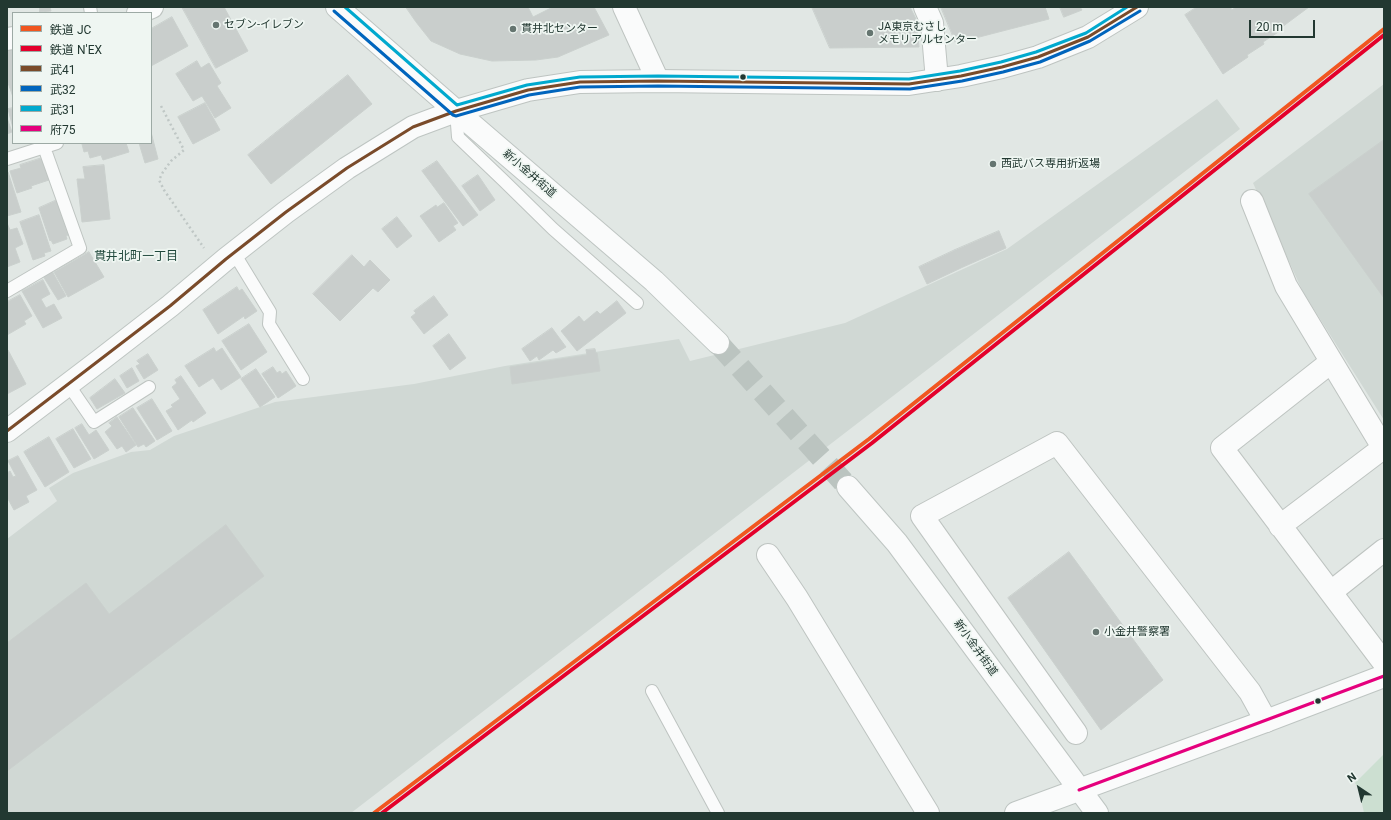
<!DOCTYPE html>
<html>
<head>
<meta charset="utf-8">
<style>
	body { margin:0 }
	#map { position:relative; width:1391px; height:820px; overflow:hidden; background:#e1e7e4; font-family:Roboto,"Noto Sans JP",sans-serif }
	canvas { display:block }
	.frame { position:absolute; inset:0; border:8px solid #223831; pointer-events:none }
	.legend { position:absolute; left:12px; top:12px; width:140px; height:132px; box-sizing:border-box; background:#eff6f2; border:1px solid #9daaa5; margin:0; padding:5px 7px; list-style:none; font-size:12px; color:#223831 }
	.legend li { display:flex; align-items:center; gap:8px; height:20px }
	.legend b { width:20px; border:1px solid #9daaa5 }
	.north { position:absolute; left:1339px; top:768px; width:40px; height:40px; -webkit-text-stroke:3px #eff6f2; paint-order:stroke; rotate:325deg; font-size:11px; font-weight:700; line-height:16px; text-align:center; color:#223831 }
	.north::after { content:''; display:block; margin:auto; width:14px; height:18px; background:#223831; clip-path:polygon(50% 0,100% 100%,50% 72%,0 100%) }
	.scale { position:absolute; left:1249px; top:20px; width:66px; height:18px; box-sizing:border-box; border:2px solid #223831; border-top:0; padding-left:5px; font-size:12px; line-height:14px; white-space:nowrap; color:#223831; -webkit-text-stroke:3px #eff6f2; paint-order:stroke }
</style>
</head>
<body>
<div id="map">
<canvas width="1391" height="820"></canvas>
<div class="frame"></div>
<ul class="legend">
<li><b style="height:5px;background:#f15620"></b>鉄道 JC</li>
<li><b style="height:5px;background:#e4002b"></b>鉄道 N'EX</li>
<li><b style="height:5px;background:#7a4b2a"></b>武41</li>
<li><b style="height:5px;background:#0065bd"></b>武32</li>
<li><b style="height:5px;background:#00a9ce"></b>武31</li>
<li><b style="height:5px;background:#e5007d"></b>府75</li>
</ul>
<div class="north">N</div>
<div class="scale">20 m</div>
</div>
<script>
const ctx = document.querySelector('canvas').getContext('2d');
ctx.lineJoin = 'round';
function fill(path, color) { ctx.fillStyle = color; ctx.fill(path, 'evenodd'); }
function strokePath(path, color, width, dash) { ctx.strokeStyle = color; ctx.lineWidth = width; ctx.lineCap = dash ? 'butt' : 'round'; ctx.setLineDash(dash || []); ctx.stroke(path); }
function label(font, color, halo, rows, align = 'center') {
  ctx.font = font + ' Roboto,"Noto Sans JP",sans-serif'; ctx.lineWidth = 3.5; ctx.setLineDash([]); ctx.textBaseline = 'middle'; ctx.strokeStyle = halo; ctx.fillStyle = color; for (const [text, x, y, turn = 0] of rows) {
    ctx.save(); ctx.translate(x, y); ctx.rotate((+turn || 0) * Math.PI / 180); ctx.textAlign = isNaN(turn) ? turn : align; if (halo) ctx.strokeText(text, 0, 0); ctx.fillText(text, 0, 0); ctx.restore();
  }
}
fill(new Path2D(`
	M1384,84V420L1303,292L1253,183Z
	M1217,99L1240,129L351,813H7V539L57,501L49,488L73,473L131,452L150,450L174,436L275,402L414,384L505,366L679,339L690,361L845,323L1007,249Z`), '#d0d8d4');
fill(new Path2D(`
	M1384,754V813H1364L1359,790L1355,783Z`), '#ccdfd1');
const building = new Path2D(`
	M40,7H50L51,11L40,12Z
	M182,7H224L248,51L216,68Z
	M406,7H528L533,17L553,7H594L609,35L558,57L536,60L492,61L460,54L431,41L416,22Z
	M812,7H910L916,19L919,47L830,48Z
	M941,7H1045L1049,19L956,43Z
	M1060,7H1080L1082,10L1064,17Z
	M1197,7H1230L1232,10L1236,7H1309L1282,27L1283,29L1263,42L1264,44L1247,55L1248,57L1223,74L1185,15Z
	M172,17L188,46L151,66V29Z
	M13,49V97L7,80V51Z
	M197,61L201,68L209,63L221,83L217,86L231,108L215,118L202,96L193,101L176,74Z
	M348,75L372,104L271,184L248,155Z
	M205,103L220,130L193,144L178,117Z
	M13,108V128L8,109Z
	M7,118L12,132L7,134Z
	M151,132L158,159L145,163L139,143H151Z
	M1384,140V298L1309,194Z
	M83,143H126L129,152L103,160L101,155L90,158L88,151L84,152L82,144Z
	M42,158L49,180L31,186L32,188L17,193L10,171L21,168L20,165Z
	M437,161L478,215L463,226L422,171Z
	M104,165L110,219L82,222L77,179H85L83,167Z
	M7,172H8L21,212L7,216Z
	M478,175L495,200L480,211L462,186Z
	M57,200L68,235L66,236L67,239L53,244L51,240L50,241L39,208Z
	M444,203L458,223L453,226L456,230L439,242L420,216L436,205L437,207Z
	M39,215L51,251L44,253L45,256L33,260L20,222Z
	M397,217L412,236L397,248L382,229Z
	M7,223L10,230L17,228L23,244L15,248L20,262L7,267Z
	M999,231L1006,248L963,267L955,250Z
	M955,250L963,267L927,284L919,267Z
	M89,252L104,277L68,297L54,272Z
	M352,255L364,267L370,260L390,280L378,292L373,288L340,321L313,294Z
	M52,271L66,296L58,300L43,276Z
	M43,280L50,294L41,299L46,308L54,304L62,318L43,328L22,291Z
	M237,287L239,291L242,289L257,311L245,319L244,316L218,334L203,310Z
	M20,295L32,316L24,321L26,324L7,335V302Z
	M434,296L448,315L424,334L411,317L416,313L414,311Z
	M617,301L626,313L577,351L561,331L579,316L584,322L597,311L600,314Z
	M249,324L267,352L241,370L222,341Z
	M552,328L566,347L556,353L553,350L539,360L537,356L530,361L522,349Z
	M449,334L466,358L450,370L433,346Z
	M214,348L216,352L222,348L241,377L221,390L213,378L199,387L185,366Z
	M595,349L596,353H597L600,371L512,384L510,367L587,355L586,350Z
	M7,350H8L26,384L7,394Z
	M148,354L158,370L144,379L136,366L140,364L137,361Z
	M273,367L277,373L280,371L282,374L286,371L296,386L278,398L262,374Z
	M132,368L139,381L127,388L120,376Z
	M256,369L275,397L260,407L241,379Z
	M181,376L206,413L193,422L192,420L178,430L166,411L173,407L171,405L180,399L172,387L177,383L175,380Z
	M115,379L125,393L97,409L90,398Z
	M152,399L172,431L157,440L137,408Z
	M133,408L155,441L146,447L144,444L138,447L119,417Z
	M117,417L136,445L126,452L122,446L117,449L105,432L112,426L109,423Z
	M82,424L89,435L96,430L109,450L94,459L75,428Z
	M73,429L91,459L74,468L56,439Z
	M49,437L69,472L45,487L24,452Z
	M18,456L37,490L26,496L29,502L14,510L7,497V473L10,471L13,477L16,476L8,461Z
	M226,525L264,576L7,771V643L86,583L109,614Z
	M1069,552L1163,680L1101,730L1008,598Z`);
fill(building, '#c9cecc');
strokePath(building, '#cad0cd', 1);
strokePath(new Path2D(`
	M718,343L848,487`), '#bbc4c0', 22, [22, 11]);
const service = new Path2D(`
	M90,7L91,13
	M456,111L458,137L504,181L553,229L637,303
	M7,159L57,143
	M234,253L270,312L269,324L303,379
	M7,291L80,248L44,147
	M68,384L94,422L149,387
	M652,691L718,813`);
const minor = new Path2D(`
	M624,7L658,81
	M925,7L932,23L937,80
	M138,13L152,7
	M7,39L13,38
	M1252,201L1286,286L1384,449
	M1331,362L1222,448L1384,663
	M1280,526L1383,448
	M768,555L797,598L928,813
	M1331,592L1384,550
	M1076,733L922,516L1057,443L1250,692L1266,721`);
const tertiary = new Path2D(`
	M456,111L528,90L580,82L658,81L909,84L961,76L1002,67L1038,57L1088,37L1137,7`);
const secondary = new Path2D(`
	M337,7L456,111L654,281L718,343
	M7,431L103,358L170,306L226,259L286,212L347,168L413,127L456,111
	M848,487L897,543L1097,813
	M1016,813L1266,721L1384,676`);
strokePath(service, '#bec4c1', 14);
strokePath(minor, '#bec4c1', 24);
strokePath(tertiary, '#bec4c1', 24);
strokePath(secondary, '#bec5c2', 24);
strokePath(new Path2D(`
	M161,106L184,150L171,161L163,172L159,180L164,190L204,248`), '#bfc7c5', 2.5, [2, 3]);
strokePath(service, '#fafbfb', 12);
strokePath(minor, '#fafbfb', 22);
strokePath(tertiary, '#fafbfb', 22);
strokePath(secondary, '#fafbfb', 22);
strokePath(new Path2D(`
	M7,431L170,306L226,259L286,212L347,168L413,127L456,111L528,90L580,82L658,81L909,84L961,76L1002,67L1038,57L1088,37L1137,7`), '#7a4b2a', 3);
strokePath(new Path2D(`
	M334,11L453,115L456,116L529,95L580,87L658,86L910,89L962,81L1003,72L1040,62L1090,41L1140,11`), '#0065bd', 3);
strokePath(new Path2D(`
	M345,7L457,105L527,85L580,77L658,76L909,79L960,71L1001,62L1036,52L1086,33L1127,7`), '#00a9ce', 3);
strokePath(new Path2D(`
	M1079,790L1384,676`), '#e5007d', 3);
strokePath(new Path2D(`
	M374,813L869,439L1384,29`), '#f15620', 4);
strokePath(new Path2D(`
	M382,813L872,443L1384,35`), '#e4002b', 4);
for (const [x, y, r, color] of [
	[216,25,4,"#657570"],
	[513,29,4,"#657570"],
	[870,33,4,"#657570"],
	[743,77,3.5,"#223831"],
	[993,164,4,"#657570"],
	[1096,632,4,"#657570"],
	[1318,701,3.5,"#223831"]
]) { const dot = new Path2D(); dot.arc(x, y, r, 0, 2 * Math.PI); ctx.fillStyle = color; ctx.fill(dot); strokePath(dot, '#eff6f2', 1.5); }
label('11px', '#223831', '#eff6f2', [
	["セブン-イレブン",224,25],
	["JA東京むさし",878,27],
	["メモリアルセンター",878,40],
	["貫井北センター",521,29],
	["西武バス専用折返場",1001,164],
	["小金井警察署",1104,632]
], 'left');
label('11px', '#223831', '#eff6f2', [
	["新小金井街道",529,174,41],
	["新小金井街道",975,648,54]
]);
label('12px', '#20483c', '#eff6f2', [
	["貫井北町一丁目",136,257]
]);
</script>
</body>
</html>
